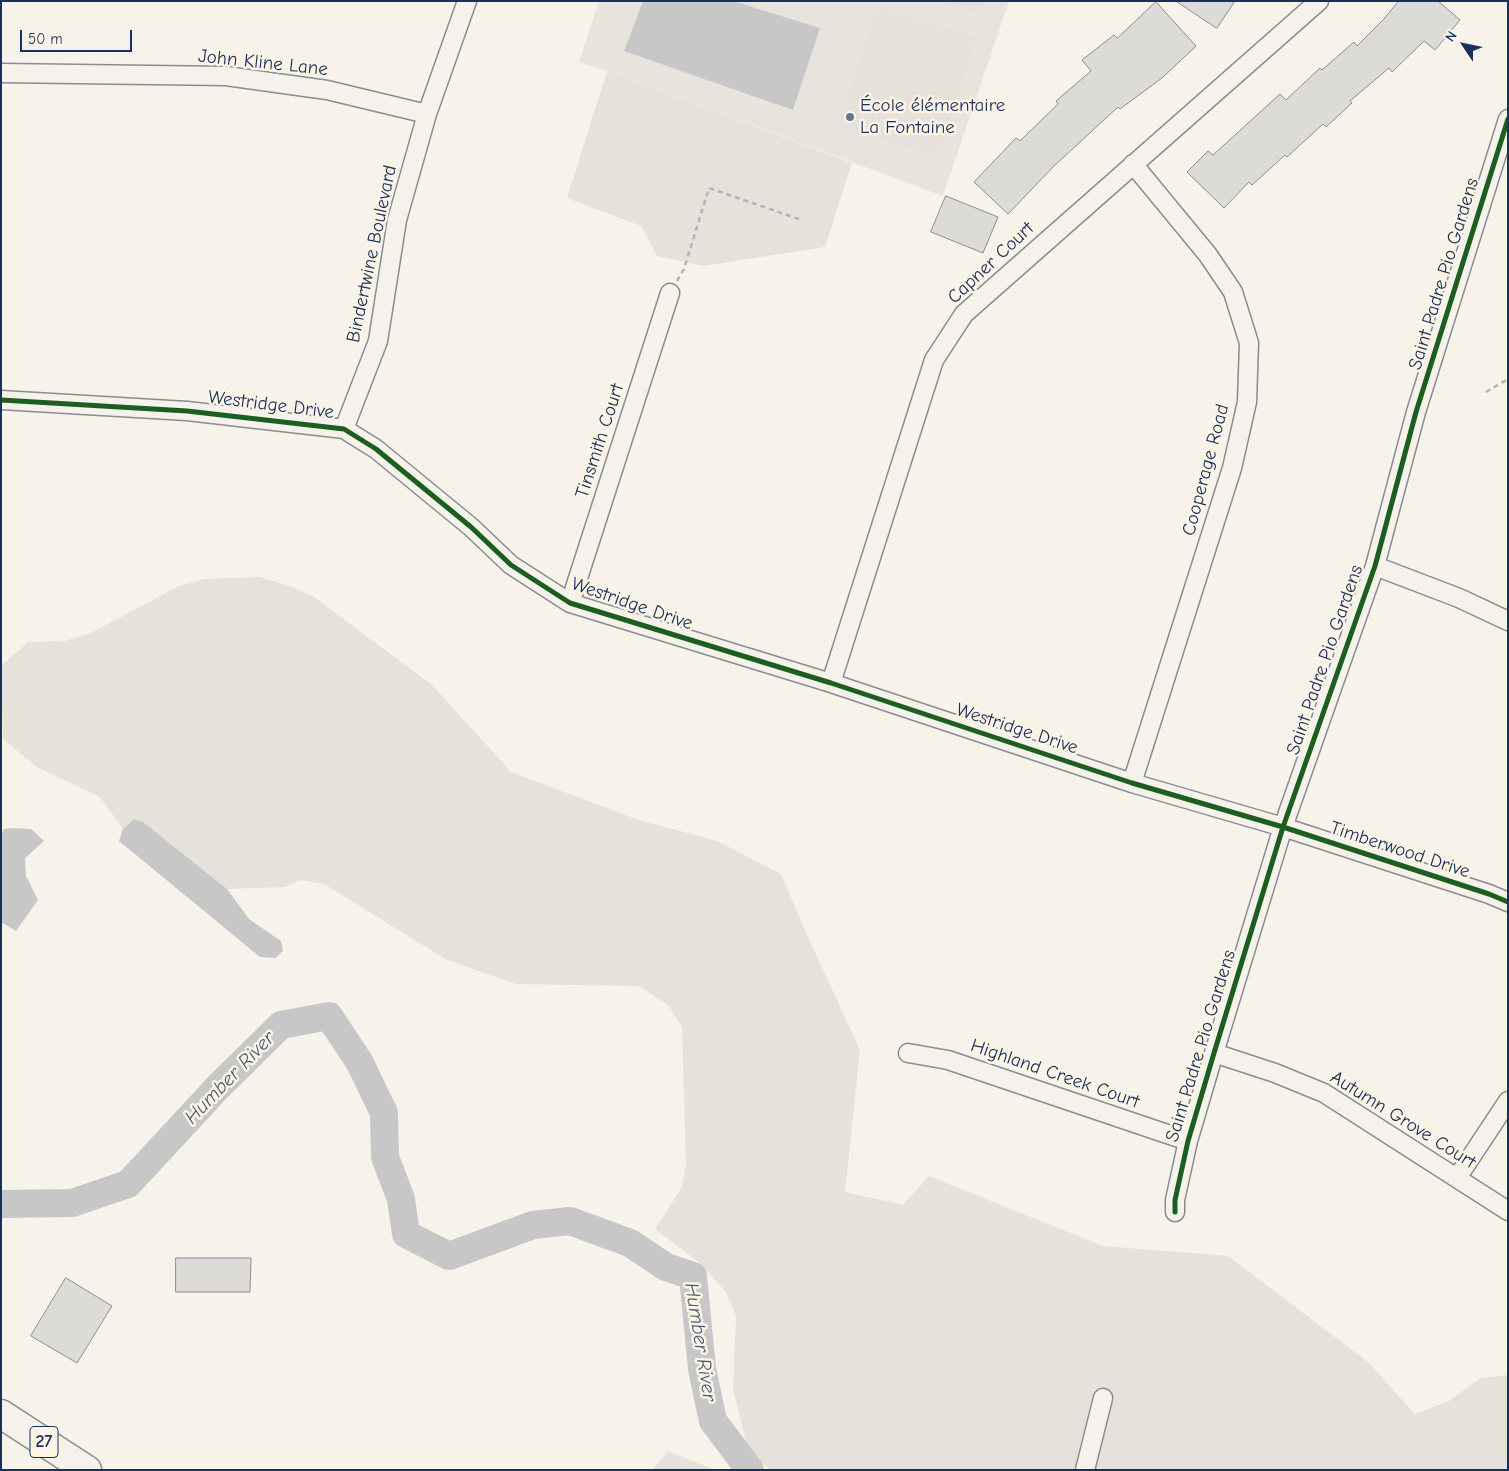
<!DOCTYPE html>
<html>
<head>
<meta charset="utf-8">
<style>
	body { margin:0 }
	#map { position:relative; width:1509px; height:1471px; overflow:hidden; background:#f7f3ea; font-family:"Comic Neue",sans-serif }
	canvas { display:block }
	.frame { position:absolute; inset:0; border:2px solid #1b2f5e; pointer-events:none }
	.north { position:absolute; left:1439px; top:20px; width:50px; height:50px; -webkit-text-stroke:4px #fcf5e5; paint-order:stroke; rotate:304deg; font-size:14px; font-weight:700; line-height:20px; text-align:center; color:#1b2f5e }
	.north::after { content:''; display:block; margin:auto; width:18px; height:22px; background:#1b2f5e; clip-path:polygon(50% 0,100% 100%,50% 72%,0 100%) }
	.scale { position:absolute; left:20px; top:30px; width:112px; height:22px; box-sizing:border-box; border:2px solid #1b2f5e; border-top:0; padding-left:6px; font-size:15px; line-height:18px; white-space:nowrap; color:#1b2f5e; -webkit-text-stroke:4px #fcf5e5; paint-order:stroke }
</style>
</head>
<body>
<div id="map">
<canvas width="1509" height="1471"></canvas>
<div class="frame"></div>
<div class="north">N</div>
<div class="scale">50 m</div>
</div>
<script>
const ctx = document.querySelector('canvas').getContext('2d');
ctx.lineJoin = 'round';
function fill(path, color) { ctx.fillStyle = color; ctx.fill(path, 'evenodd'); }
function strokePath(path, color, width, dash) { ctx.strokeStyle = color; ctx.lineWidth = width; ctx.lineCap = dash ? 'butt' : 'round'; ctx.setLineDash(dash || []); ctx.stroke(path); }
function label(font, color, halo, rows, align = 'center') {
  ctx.font = font + ' "Comic Neue",sans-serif'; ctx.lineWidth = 5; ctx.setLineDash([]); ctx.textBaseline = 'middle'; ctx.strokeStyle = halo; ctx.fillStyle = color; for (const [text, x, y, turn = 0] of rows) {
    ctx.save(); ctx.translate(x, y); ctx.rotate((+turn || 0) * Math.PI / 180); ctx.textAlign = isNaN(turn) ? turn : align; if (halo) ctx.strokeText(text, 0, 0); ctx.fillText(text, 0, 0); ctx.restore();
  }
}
fill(new Path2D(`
	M599,1H1009L943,196L607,71L579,62Z`), '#e8e4dd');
fill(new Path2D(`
	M937,1H983L979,15Z
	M876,6L976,37L939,157L839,127Z
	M607,71L852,163L825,247L703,266L657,256L641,226L567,198Z
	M260,577L292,587L314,597L432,685L511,772L639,820L717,841L781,874L807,935L860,1050L845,1192L903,1205L929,1176L1103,1246L1228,1256L1368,1362L1415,1414L1449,1401L1481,1378L1508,1375V1470H771L751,1454L747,1446L733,1388L736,1316L726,1292L700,1263L655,1229L682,1187L686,1166L682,1027L669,1006L639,986L516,984L447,960L324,884L300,880L285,887L227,889L143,822L134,819L123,829L100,797L37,767L3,739L1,666L28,642L65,641L91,633L179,586L205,579Z
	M668,1451L715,1470H652Z`), '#e6e2db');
fill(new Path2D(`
	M643,1H733L820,28L793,110L624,51Z
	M134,819L143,822L227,889L249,919L281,941L283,951L275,958L260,957L119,841L123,829Z
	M12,828L31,829L44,841L25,858L26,876L38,900L16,931L1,922V835L4,829Z`), '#c7c7c7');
strokePath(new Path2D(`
	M1,1204L72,1203L128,1184L219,1086L281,1025L329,1016L360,1063L384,1113L385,1157L401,1199L406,1234L449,1256L533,1225L570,1221L630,1243L666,1267L693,1276L702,1369L713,1421L750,1470`), '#c7c7c7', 28);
const building = new Path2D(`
	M1176,1H1235L1217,28Z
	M1399,1H1438L1460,20L1435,50L1424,41L1392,72L1389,68L1350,101L1352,103L1326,127L1323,124L1287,157L1285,155L1252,185L1249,182L1224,208L1187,172L1208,151L1213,155L1280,94L1286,100L1320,68L1322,70L1354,42L1357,46L1383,20Z
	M1156,2L1196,46L1162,78L1120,109L1118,107L1054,166L1008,214L974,182L1016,138L1020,141L1058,104L1056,101L1091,71L1082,60L1114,35L1117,38Z
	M946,196L998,217L983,253L931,232Z
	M176,1258H251L250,1292H176Z
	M66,1278L112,1306L77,1363L31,1336Z`);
fill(building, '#dddbd7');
strokePath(building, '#8a8c91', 1);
const minor = new Path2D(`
	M1,73L226,76L327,90L427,114
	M1,400L187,411L344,429L376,449L471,527L511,565L570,603L831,683L1132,783L1283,827L1489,894L1508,902
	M344,429L378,341L397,220L427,114L467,1
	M1375,566L1459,598L1508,621
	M570,603L670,293
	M831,683L934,360L964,314L1319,1
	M1132,783L1232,468L1247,402L1249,343L1233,292L1208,255L1133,164
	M908,1053L948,1060L1188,1141
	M1214,1053L1275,1073L1324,1093L1508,1211
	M1457,1178L1508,1101
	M1175,1212V1200L1188,1141L1214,1053L1283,827L1375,566L1416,412L1508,119
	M1085,1470L1103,1398`);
const primary = new Path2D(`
	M1,1414L87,1470`);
strokePath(minor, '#8a8c91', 21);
strokePath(primary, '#8a8c91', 31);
strokePath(new Path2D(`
	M677,281L684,269L709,188L799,219
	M1486,392L1508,379`), '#b2b3b4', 2.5, [5, 4]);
strokePath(minor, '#f5f2ec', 18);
strokePath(primary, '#f5f2ec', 28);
strokePath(new Path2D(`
	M1,400L187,411L344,429L376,449L471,527L511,565L570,603L831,683L1132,783L1283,827L1489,894L1508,902
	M1175,1212V1200L1188,1141L1214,1053L1283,827L1375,566L1416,412L1508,119`), '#1b5e20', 5);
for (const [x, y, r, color] of [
	[850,117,5,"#68748f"]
]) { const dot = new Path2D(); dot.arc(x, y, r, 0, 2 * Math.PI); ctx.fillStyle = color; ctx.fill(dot); strokePath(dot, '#fcf5e5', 2); }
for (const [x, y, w] of [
	[44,1442,28]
]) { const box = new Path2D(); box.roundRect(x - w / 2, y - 15.5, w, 31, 4); ctx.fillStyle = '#fcf5e5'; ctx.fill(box); strokePath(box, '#1b2f5e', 1); }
label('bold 18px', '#1b2f5e', null, [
	["27",44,1442]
]);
label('19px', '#1b2f5e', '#fcf5e5', [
	["John Kline Lane",263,63,6],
	["Bindertwine Boulevard",372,254,-78],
	["Capner Court",991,263,-43],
	["Saint Padre Pio Gardens",1444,274,-73],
	["Westridge Drive",271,405,7],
	["Tinsmith Court",600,441,-72],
	["Cooperage Road",1206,470,-75],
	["Westridge Drive",632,604,19],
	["Saint Padre Pio Gardens",1325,660,-71],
	["Westridge Drive",1017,729,18],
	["Timberwood Drive",1400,850,18],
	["Saint Padre Pio Gardens",1201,1046,-73],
	["Highland Creek Court",1055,1074,19],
	["Autumn Grove Court",1403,1120,32]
]);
label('19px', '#1b2f5e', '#fcf5e5', [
	["École élémentaire",860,106],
	["La Fontaine",860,128]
], 'left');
label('italic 20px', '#485779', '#fcf5e5', [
	["Humber River",230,1078,-46],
	["Humber River",700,1342,81]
]);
</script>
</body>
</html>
